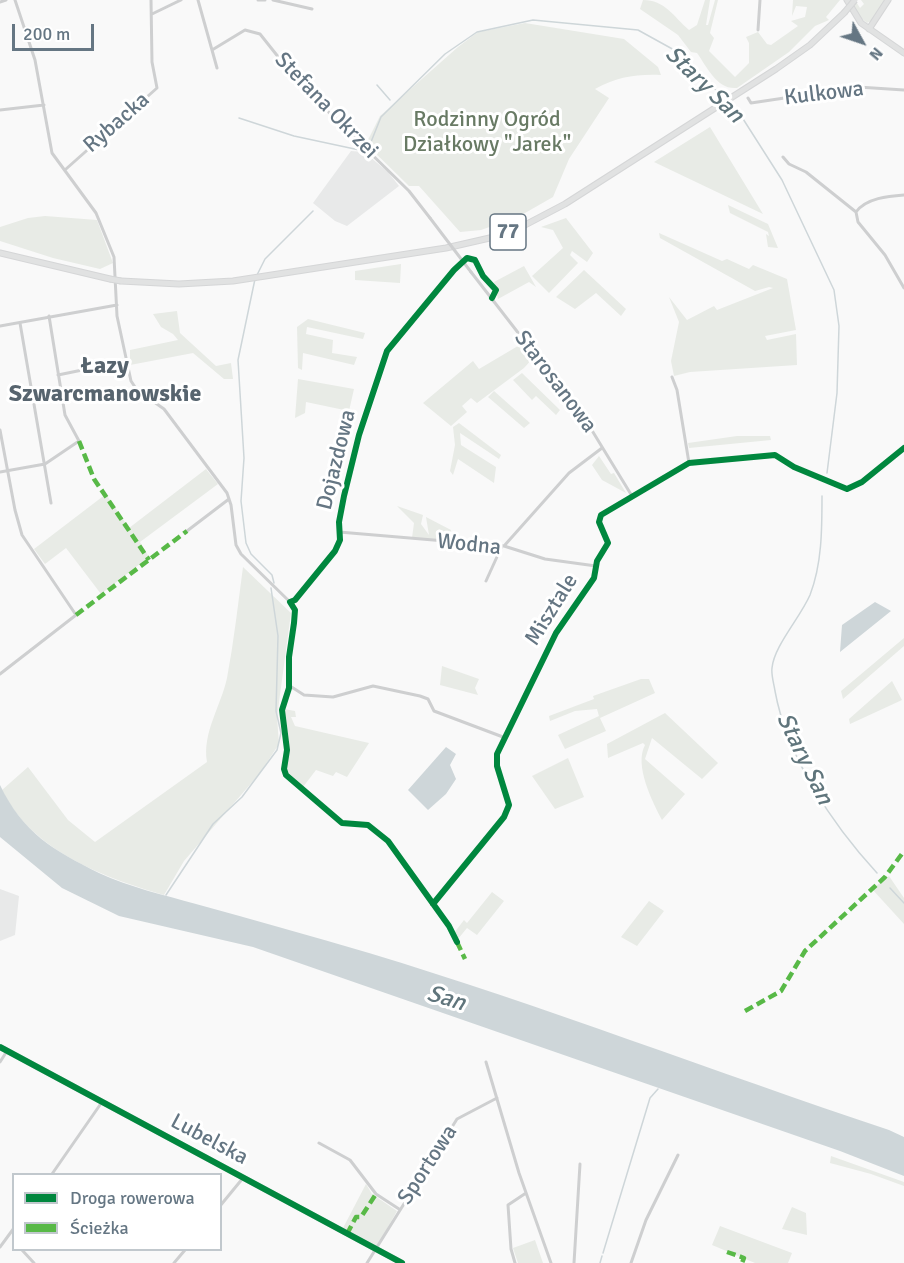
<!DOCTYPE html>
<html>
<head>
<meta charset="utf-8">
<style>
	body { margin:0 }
	#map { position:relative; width:904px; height:1263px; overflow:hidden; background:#f9f9f9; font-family:Signika,sans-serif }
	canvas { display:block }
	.legend { position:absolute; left:12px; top:1173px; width:210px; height:78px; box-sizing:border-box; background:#fff; border:2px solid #c1c8cd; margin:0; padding:8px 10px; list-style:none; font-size:18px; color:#657683 }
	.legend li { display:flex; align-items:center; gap:12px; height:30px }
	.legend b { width:30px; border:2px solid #c1c8cd }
	.north { position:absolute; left:832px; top:12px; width:60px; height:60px; -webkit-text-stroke:4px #fff; paint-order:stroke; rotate:130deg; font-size:16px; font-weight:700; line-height:24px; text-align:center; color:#657683 }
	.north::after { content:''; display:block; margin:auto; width:21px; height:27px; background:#657683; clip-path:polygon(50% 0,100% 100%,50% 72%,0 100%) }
	.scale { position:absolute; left:12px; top:24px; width:82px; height:27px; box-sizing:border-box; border:3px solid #657683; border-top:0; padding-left:8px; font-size:18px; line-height:21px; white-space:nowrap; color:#657683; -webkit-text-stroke:4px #fff; paint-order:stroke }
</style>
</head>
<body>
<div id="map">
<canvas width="904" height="1263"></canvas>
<ul class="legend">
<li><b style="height:8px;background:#00873e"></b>Droga rowerowa</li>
<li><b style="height:8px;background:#58b947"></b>Ścieżka</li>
</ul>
<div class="north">N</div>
<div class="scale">200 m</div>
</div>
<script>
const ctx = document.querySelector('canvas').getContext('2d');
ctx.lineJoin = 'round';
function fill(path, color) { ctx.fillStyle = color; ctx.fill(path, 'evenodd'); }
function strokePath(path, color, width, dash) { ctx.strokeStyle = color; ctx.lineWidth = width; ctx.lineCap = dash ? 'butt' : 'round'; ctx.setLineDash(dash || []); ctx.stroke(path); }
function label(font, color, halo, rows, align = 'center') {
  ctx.font = font + ' Signika,sans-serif'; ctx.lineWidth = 6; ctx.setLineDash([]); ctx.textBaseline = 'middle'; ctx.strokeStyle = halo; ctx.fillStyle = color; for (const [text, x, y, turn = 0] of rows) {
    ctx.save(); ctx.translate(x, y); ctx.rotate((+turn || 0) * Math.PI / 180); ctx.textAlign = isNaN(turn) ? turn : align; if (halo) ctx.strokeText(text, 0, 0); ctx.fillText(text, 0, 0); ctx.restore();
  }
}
fill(new Path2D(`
	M351,151L364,152L388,172L399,186L347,226L335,221L313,203Z
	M0,889L19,896L15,935L0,941Z`), '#e8e9e9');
fill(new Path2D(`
	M643,0C665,0 673,16 689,30L697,25L705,0H710L706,25H708L715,0H718L710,33L714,38L709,51L735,77L749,63V43L746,37L758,32L767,44L771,45L798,26L791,21L805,17L807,7L796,6L792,16L793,0H840L826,17L829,20L815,26L789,52L737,88C717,90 707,67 697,53L691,52L678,35L640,9Z
	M851,0H855L860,8L864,4L861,0H886L871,21L867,23L861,18Z
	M525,23L624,39L658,67L661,75C636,74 617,77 595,89L609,98L569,159L553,197L518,217L481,230L460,232L419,186H409L366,144L380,116L458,47L478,32Z
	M710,127L763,214L654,162Z
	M728,205L768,224L778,248L768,247L766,234L769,236L768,232L730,213Z
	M45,216L97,220L113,263L100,269L53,258L0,241V227L28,218Z
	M566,218L593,253L587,262L572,251L570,255L578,263L549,293L532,276L563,248L553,230L541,227Z
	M659,233L722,261L727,259L749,269L753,265L787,279L796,330L765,336L767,340L796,334L797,365L690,372L674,376L671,361L679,322L669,297L687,320L714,306L717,310L773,288L769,287L755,291L660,238Z
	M401,264L400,283L355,280V271Z
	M524,266L536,287L529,282L498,299L494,282Z
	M584,270L626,309L621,316L596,293L575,309L556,297Z
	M177,311L180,333L216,366L231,363L233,379H224L193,353L130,365V350L178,340L173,334L161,327L153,314Z
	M308,319L365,333L363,339L307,327L306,334L333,340L332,353L357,357L354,365L303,353L302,370L298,368L297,327Z
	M523,343L534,357L524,368L477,403L471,398L462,406L467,412L451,426L423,403L473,361L479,369Z
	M522,373L560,410L556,415L536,396L532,400L513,380Z
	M298,379L354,389L349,411L306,402L305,413L295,418Z
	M494,391L530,423L524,428L488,397Z
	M459,423L501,455L499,459L460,433L461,445L496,467L494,483L458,459L453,475L450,471L455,445L453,427Z
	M737,436H770L771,440L689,448L688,443Z
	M599,456L611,474L614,473L626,493L602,480L592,465Z
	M206,469L218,484L140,542L149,557L101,594L66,548L45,564L34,549L106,494L129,528Z
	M397,506L423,515L421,524L429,535L426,517L451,530L448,540L412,538L414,523Z
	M243,567L291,613L277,717L279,744L260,773L184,861L164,895C102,877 31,850 2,790L28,767L68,820L95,842L207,762C202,733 221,706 227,678C234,641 238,604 243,567Z
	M904,638V646L843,699L841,691Z
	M442,666L479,679L475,688L478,695L440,685Z
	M641,679H649L655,693L600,718L606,731L565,749L558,735L599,716L597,709L575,711L550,721L549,716L594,699L593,696Z
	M892,681L902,700L850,724L849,719Z
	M284,709L295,711L296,717H291L295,726L369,743L347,777L336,772L333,776L316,770L303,787L286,770L289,745Z
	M665,713L718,763L702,779L652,738L645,759L685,794L662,820C652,801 634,765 645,745L643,743L608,758L607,744Z
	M568,758L584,797L555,809L532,776Z
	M889,876L904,898V924L872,889Z
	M492,892L504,901L477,935L467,928L458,939L454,933L464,920L467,923Z
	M649,901L664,911L637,946L621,937Z
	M831,1156L904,1182V1186L871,1174L830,1163Z
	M366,1184L372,1194L397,1211L377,1247L343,1228Z
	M792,1207L806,1213L807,1235L782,1229Z
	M720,1226L792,1253L788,1263H755L712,1245Z
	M535,1240L543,1263H518L513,1248Z`), '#e8ebe6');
fill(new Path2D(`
	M875,602L891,611L840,652L842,625Z
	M446,747L456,754L450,765L456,779L446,794L428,810L408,790Z
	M0,785C23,833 53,850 99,873C129,887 164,895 196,904C254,920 312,936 369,953C544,1006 715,1072 889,1130L904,1137V1176L840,1151L253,947L119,916L62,888L0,837Z`), '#ced6d9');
strokePath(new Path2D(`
	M377,85L390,100
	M728,102L738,111L782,180L834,290L839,326L837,393L827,473
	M239,118L294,136L364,151L369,147L381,117L445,54L477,32L533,20L638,30L676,51L725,99
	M257,275L265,259L313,211
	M255,279L238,360L244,458L241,501L246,543L251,554L272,575L274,583
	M822,496C822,529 822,564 810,595C800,618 774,646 772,668C771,675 774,684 775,691C787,757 832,824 877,873
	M890,888L904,903
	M166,895L213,824L242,797L277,750L281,733L276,711L278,636L271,588
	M603,1253L650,1098L658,1089
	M600,1263L602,1256`), '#ced6d9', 1.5);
const secondary = new Path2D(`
	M0,1047L402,1263`);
const primary = new Path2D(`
	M847,0L861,23L904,53
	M869,29L888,0
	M0,253L110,279
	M121,281L179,284L233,281L446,248L494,237L525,225L565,204L776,69L810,45L844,13`);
strokePath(secondary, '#d5d6d7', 6);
strokePath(primary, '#d5d6d7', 7);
strokePath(new Path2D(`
	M15,0L35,60L52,153L96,213L114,257L117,316L131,381L137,390L164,409L227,493L231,505L236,545L241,554L290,602
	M198,0L212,50L245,30L260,34L299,83L409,191L430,218
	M258,0H265
	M273,0L312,9
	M0,2L6,0
	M152,14L181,0
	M758,30L760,0
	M212,50L217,68
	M748,98L751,103L858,87L904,90
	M0,110L44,105
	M783,157L789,164L806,172L856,212
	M66,169L157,88L152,62L151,0
	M904,195C889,196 866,198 856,212L858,222L885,255L904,288
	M471,272L585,419L632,496
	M20,323L51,503
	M0,326L117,305
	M58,375L126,361
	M672,377L677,390L689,463
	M0,430L15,510L22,535L76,615L0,674
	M0,472L45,464L79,441L65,415L49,316
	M187,531L229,499
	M339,532L504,546L545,559L596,566
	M504,546L569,473L602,448
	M486,581L501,548
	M290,686L304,695L333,697L373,686L420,696L428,699L434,711L503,737
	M433,904L504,817L509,805L497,766V754L556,633L594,578L597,561L608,543L599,522L601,515L689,463L775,455L794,467L847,489L862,482L904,448
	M457,942L449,926L388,841L368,825L342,823L286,775L284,769L287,750L282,710L289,688V657L294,623L295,610L290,602L295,600L335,551L340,540L339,522L344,496L359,435L387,351L454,270L467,258L475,260L483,276L496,290L492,298
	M0,1062L7,1051
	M486,1062L519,1173L551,1263
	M319,1143L350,1160L376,1194L399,1209
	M52,1174L102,1102
	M220,1206L243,1178
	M0,1247L14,1228
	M22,1250L34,1263
	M174,1263L185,1250
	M367,1263L457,1119L497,1098
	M515,1263L511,1249L508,1205L526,1193
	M574,1263L580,1164
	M631,1263L646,1220L678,1155`), '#cecfd0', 3);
strokePath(secondary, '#e1e2e2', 4.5);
strokePath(primary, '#e1e2e2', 5);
const primaryBridge = new Path2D(`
	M844,13L855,0
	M110,279L121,281`);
strokePath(primaryBridge, '#d5d6d7', 7, []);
strokePath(new Path2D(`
	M430,218L471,272`), '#cecfd0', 3);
strokePath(primaryBridge, '#e1e2e2', 5);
strokePath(new Path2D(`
	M79,441L94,479L149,560
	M76,615L187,531
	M457,942L465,959
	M745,1011L781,991L805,951L885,877L904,851
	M347,1234L356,1217H361L376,1194
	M727,1252L744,1258L742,1263`), '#58b947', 4.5, [9, 4.5]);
strokePath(new Path2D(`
	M433,904L504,817L509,805L497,766V754L556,633L594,578L597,561L608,543L599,522L601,515L689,463L775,455L794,467L847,489L862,482L904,448
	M457,942L449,926L388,841L368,825L342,823L286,775L284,769L287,750L282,710L289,688V657L294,623L295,610L290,602L295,600L335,551L340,540L339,522L344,496L359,435L387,351L454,270L467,258L475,260L483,276L496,290L492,298
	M0,1047L402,1263`), '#00873e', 6);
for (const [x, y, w] of [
	[508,232,36]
]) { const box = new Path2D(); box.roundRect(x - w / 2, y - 18, w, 36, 4.5); ctx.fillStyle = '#fff'; ctx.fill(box); strokePath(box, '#657683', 1.5); }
label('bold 21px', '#657683', null, [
	["77",508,232]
]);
label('22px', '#657683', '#fff', [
	["Kulkowa",824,94,-7],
	["Stefana Okrzei",326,106,46],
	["Rybacka",117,123,-41],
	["Starosanowa",555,382,53],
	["Dojazdowa",337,460,-76],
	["Wodna",469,545,6],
	["Misztale",552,610,-58],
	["Lubelska",209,1140,28],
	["Sportowa",428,1165,-57]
]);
label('22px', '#687a64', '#fff', [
	["Rodzinny Ogród",487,120],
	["Działkowy \"Jarek\"",487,145]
]);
label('italic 24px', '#60757c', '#fff', [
	["Stary San",704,85,44],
	["Stary San",804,759,64],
	["San",446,999,17]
]);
label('bold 24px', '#57646e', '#fff', [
	["Łazy",105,367],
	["Szwarcmanowskie",105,395]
]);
</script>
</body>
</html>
